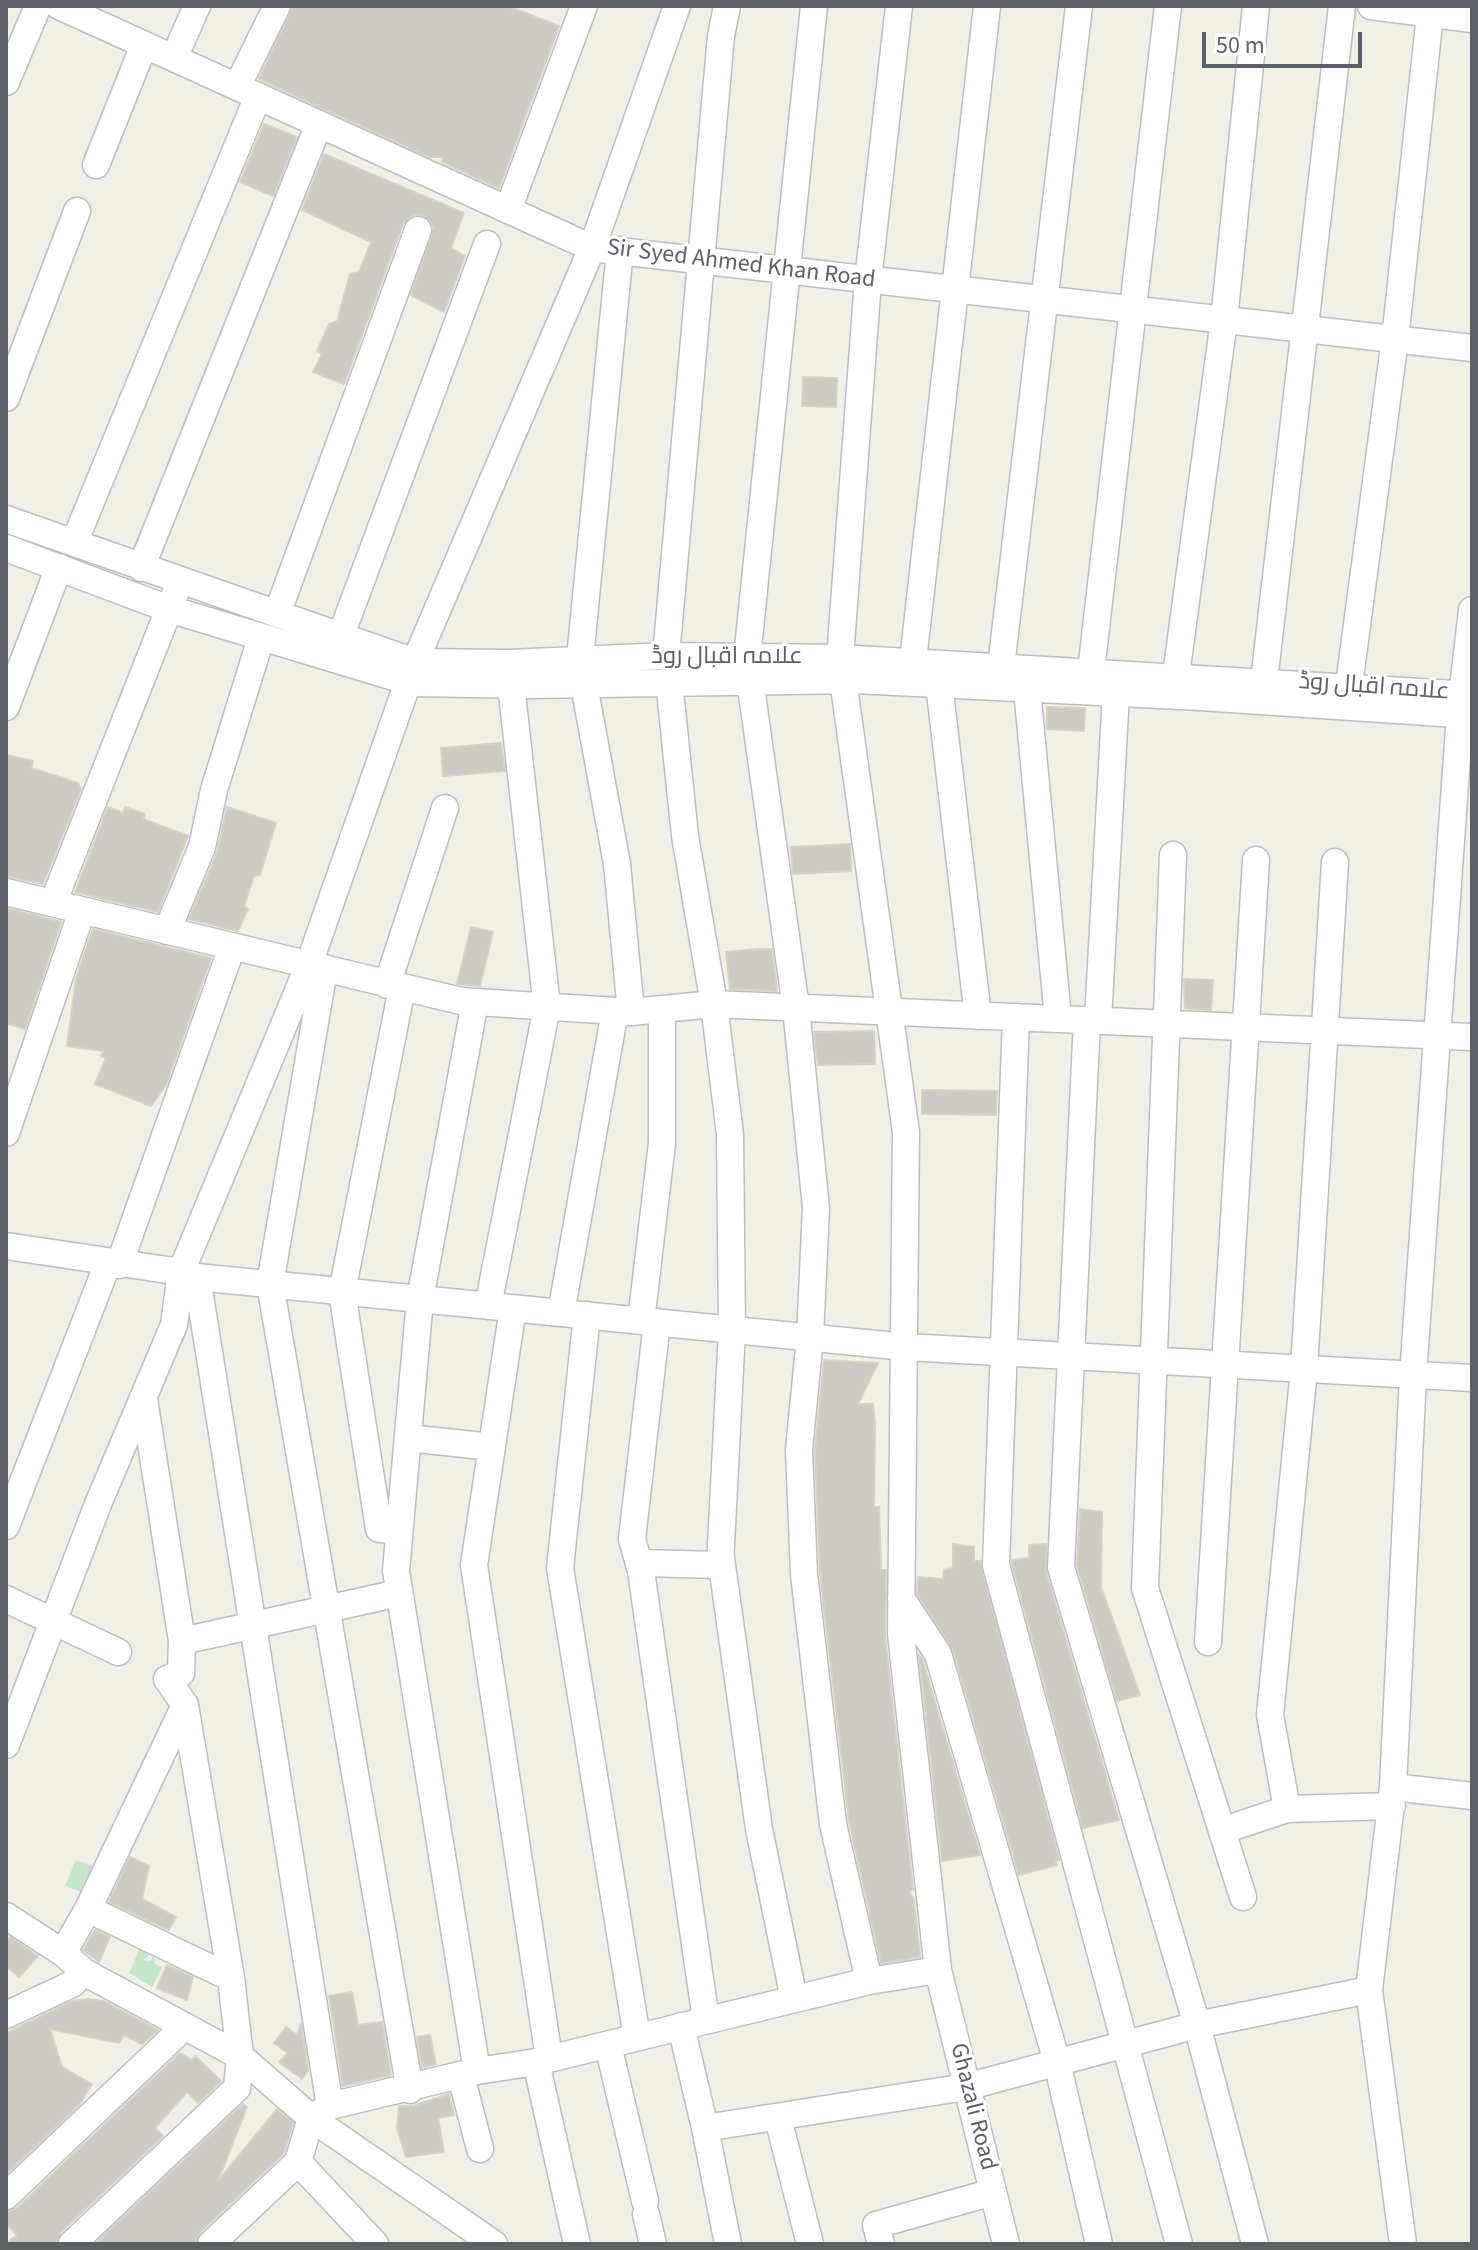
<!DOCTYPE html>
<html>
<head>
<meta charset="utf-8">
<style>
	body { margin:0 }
	#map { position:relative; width:1478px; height:2250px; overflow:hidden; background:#f0f0e6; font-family:"Source Sans 3",sans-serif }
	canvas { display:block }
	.frame { position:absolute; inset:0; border:8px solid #5e6067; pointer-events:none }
	.scale { position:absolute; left:1202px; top:32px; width:160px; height:36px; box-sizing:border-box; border:4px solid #5e6067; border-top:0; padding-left:10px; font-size:24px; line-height:28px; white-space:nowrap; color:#5e6067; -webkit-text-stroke:6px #fff; paint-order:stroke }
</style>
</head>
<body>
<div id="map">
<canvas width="1478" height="2250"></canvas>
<div class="frame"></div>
<div class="scale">50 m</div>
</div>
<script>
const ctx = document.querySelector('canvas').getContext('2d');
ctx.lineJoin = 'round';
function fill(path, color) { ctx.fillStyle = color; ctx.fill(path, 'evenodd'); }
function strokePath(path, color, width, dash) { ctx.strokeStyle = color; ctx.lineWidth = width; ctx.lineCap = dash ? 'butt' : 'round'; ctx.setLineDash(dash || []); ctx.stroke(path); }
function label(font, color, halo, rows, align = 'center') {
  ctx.font = font + ' "Source Sans 3",Cairo,sans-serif'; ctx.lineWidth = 6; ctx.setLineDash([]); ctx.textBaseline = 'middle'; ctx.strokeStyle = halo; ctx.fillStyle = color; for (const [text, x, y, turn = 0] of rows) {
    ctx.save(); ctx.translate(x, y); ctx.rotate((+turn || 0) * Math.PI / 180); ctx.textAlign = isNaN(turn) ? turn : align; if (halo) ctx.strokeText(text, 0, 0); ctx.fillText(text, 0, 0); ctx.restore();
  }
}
fill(new Path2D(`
	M76,1860L103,1870L92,1896L65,1886Z
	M140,1948L151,1953L144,1960L150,1961L154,1955L155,1964L162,1967L152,1987L129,1973Z`), '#c3e7cb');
const building = new Path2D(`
	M293,6H507L559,26L499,188L442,162L443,157H429L259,79Z
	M264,124L297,137L273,196L240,182Z
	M324,154L464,213L451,248L465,256L444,312L411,295L434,227L423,215L415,214L403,224L344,384L313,372L322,354L317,351L329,324L337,321L350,274L359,272L371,242L302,210Z
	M803,377L837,378L836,407L802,406Z
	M1047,707L1085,708L1084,731L1047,729Z
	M501,743L505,771L443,776L441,748Z
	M6,755L33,761L31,768L78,783L81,789L43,884L6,876Z
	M108,807L123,813L125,807L145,814L143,819L188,836L158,912L75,892Z
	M227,807L276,823L260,875L254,876L244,906L248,909L238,931L189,919L217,853Z
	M850,844L851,871L793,874L791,847Z
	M6,908L61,922L25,1029L6,1023Z
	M471,927L493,932L480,986L457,984Z
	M93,929L211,958L166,1085L151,1106L95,1084L106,1058L101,1056L103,1051L67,1046L76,979Z
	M757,949H772L777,991L730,989L726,952Z
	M1184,979L1213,980L1211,1010L1185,1008Z
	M874,1031L875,1064L818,1065L814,1032Z
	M922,1090L997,1091L996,1115L922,1114Z
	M824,1360L878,1363L858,1404H873L875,1424L874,1507H879L881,1570H886L885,1636L913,1890L909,1891L914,1901L920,1957L881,1963L849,1821L820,1573L815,1450Z
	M1080,1509L1102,1512L1101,1587L1140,1695L1117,1701L1077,1565Z
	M953,1544L974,1547V1561H980L1059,1860L1055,1861L1057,1865L1019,1875L953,1650L917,1594L918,1577L943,1579L944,1570L953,1568Z
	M1046,1544V1572L1119,1820L1083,1828L1012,1563V1560L1029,1558V1545Z
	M919,1655L923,1661L980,1855L942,1861Z
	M130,1857L149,1866L142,1899L176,1917L169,1930L109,1902Z
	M95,1930L110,1937L99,1962L83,1950Z
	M10,1937L38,1956L19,1977L6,1966V1943Z
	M167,1965L193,1977L187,2000L157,1988Z
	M352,1992L358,2025L382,2022L391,2075L343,2086L329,1996Z
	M88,1999L104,2001L158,2030L142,2044L124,2035L119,2043L50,2029L62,2067L92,2084L79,2105L6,2174V2033L73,2001Z
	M301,2024L308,2071L302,2079L279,2062L288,2053L274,2043L286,2027L297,2035Z
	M430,2035L436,2064L422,2068L417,2037Z
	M180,2053L192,2060L195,2056L221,2081L198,2103L187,2092L155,2128L163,2136L61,2232L56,2244H6L17,2235L6,2224V2212L17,2208Z
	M449,2094L454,2115L438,2118L444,2152L406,2157L397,2129L399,2106H413Z
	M243,2104L247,2107L218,2181L277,2109L293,2123L284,2153L200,2232L195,2244H95Z`);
fill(building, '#cccac3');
strokePath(building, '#d5d3c4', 2);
const minor = new Path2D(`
	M59,6L592,248L1472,348
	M899,6L868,280L840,658L906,1132L901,1634L938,1970L1006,2244
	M1371,6L1472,19
	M174,58L197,6
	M6,82L38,6
	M237,87L277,6
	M96,165L144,45
	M508,210L584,6
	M6,398L77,211
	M6,519L415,662L509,663L666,656L840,658L1472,695
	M74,543L258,96
	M6,548L169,609L414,683L533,685L855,680L1200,697L1472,715
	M141,568L319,124
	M277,614L418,230
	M341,635L487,244
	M666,656L721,36L727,6
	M580,658L620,250
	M747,658L814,6
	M913,661L987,6
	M1001,667L1079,6
	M1091,671L1168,6
	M1176,675L1224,320L1256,6
	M750,680L796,1008L816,1208L810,1337L799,1450L804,1574L833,1824L869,1981
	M1264,681L1342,6
	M939,684L978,1016
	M584,685L617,864L631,1012
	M1349,685L1395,339L1431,6
	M1027,689L1058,1018
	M6,707L59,567
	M1173,855L1145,1588L1243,1897
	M6,892L461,1001L631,1012L714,1004L1472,1037
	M53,903L175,594
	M167,931L202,847L214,790L261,638
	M324,970L270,1284L410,2090
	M387,985L445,808
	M475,1002L420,1299L396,1571L477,2071
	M1016,1017L996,1565L1179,2244
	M1087,1020L1061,1567L1197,2025L1255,2244
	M1098,1020L1116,693
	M6,1133L82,911
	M6,1246L181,1272L197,1277L906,1347L1472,1378
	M119,1265L232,947
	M197,1277L330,2106
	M488,1306L547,1007L511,685
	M513,1308L474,1565L549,2058
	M561,1313L615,1011
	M587,1315L560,1568L637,2037
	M641,1321L662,1143V1009
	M657,1322L632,1539L641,1571L706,2020
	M408,1438L492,1447
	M6,1526L108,1263
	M399,1530L379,1529L342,1292L402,988
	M721,1558L759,1829L794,1999
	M639,1563L720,1565L732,1330L730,1134L714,1004L685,836L669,681
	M901,1598L938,1654L1057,2062L1099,2244
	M6,1599L118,1652
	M182,1641L399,1593
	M1208,1642L1256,860
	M6,1745L98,1504L174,1325L181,1272L308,967L415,662L592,248L677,6
	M1393,1787L1472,1796
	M1287,1809L1270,1715L1304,1369L1335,862
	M1224,1830L1287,1809L1392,1806
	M88,1909L231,1978
	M6,1916L63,1953L84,1972L240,2056L311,2118L494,2244
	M63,1953L88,1909L185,1705
	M6,2015L72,1984L84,1972
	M681,2026L705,2128
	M608,2045L645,2201
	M536,2062L577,2244
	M461,2076L480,2149
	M778,2118L810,2244
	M6,2196L184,2027
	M646,2214L653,2244
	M72,2244L237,2088L240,2056L231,1978L185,1705L167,1679L181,1673L182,1641L144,1399
	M211,2244L298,2162
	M375,2244L298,2162L311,2118L330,2106L477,2071L536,2062L869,1981L938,1970
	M728,2244L705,2128L966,2087L1197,2025L1369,1990
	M881,2244L876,2225L993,2192
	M1403,2244L1369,1990L1393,1787L1413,1375L1460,714L1472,610`);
strokePath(minor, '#bdbec5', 29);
strokePath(minor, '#fff', 26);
label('24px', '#5e6067', '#fff', [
	["Sir Syed Ahmed Khan Road",741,265,7],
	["علامہ اقبال روڈ",727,658],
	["علامہ اقبال روڈ",1374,688,4],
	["Ghazali Road",972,2107,76]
]);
</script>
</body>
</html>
